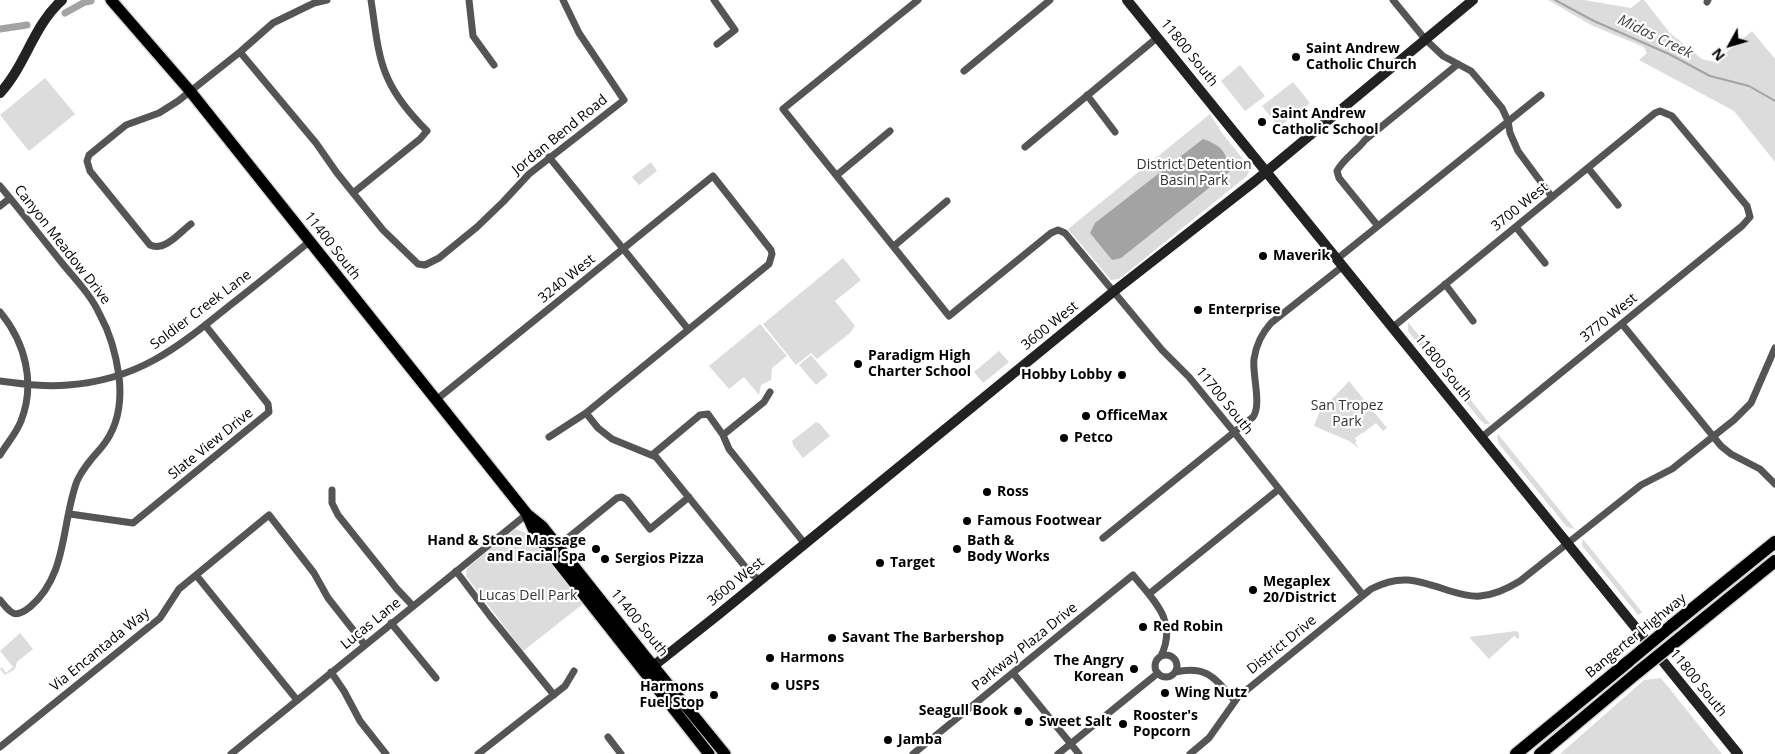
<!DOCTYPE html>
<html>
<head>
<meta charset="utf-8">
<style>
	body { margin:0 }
	#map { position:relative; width:1775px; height:754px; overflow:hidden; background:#fff; font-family:"Open Sans",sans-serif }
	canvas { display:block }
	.north { position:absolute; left:1705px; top:20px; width:50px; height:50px; -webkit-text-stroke:4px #fff; paint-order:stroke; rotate:231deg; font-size:14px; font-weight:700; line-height:20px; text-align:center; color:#000 }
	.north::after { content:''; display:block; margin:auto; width:18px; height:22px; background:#000; clip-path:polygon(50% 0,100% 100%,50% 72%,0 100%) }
</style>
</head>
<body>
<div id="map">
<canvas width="1775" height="754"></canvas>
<div class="north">N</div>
</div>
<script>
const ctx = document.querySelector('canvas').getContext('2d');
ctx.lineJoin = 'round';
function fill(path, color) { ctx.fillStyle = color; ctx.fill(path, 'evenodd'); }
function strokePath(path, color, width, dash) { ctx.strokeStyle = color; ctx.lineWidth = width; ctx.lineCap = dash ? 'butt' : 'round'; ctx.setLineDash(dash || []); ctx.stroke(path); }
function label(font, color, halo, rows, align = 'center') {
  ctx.font = font + ' "Open Sans",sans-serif'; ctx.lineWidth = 4.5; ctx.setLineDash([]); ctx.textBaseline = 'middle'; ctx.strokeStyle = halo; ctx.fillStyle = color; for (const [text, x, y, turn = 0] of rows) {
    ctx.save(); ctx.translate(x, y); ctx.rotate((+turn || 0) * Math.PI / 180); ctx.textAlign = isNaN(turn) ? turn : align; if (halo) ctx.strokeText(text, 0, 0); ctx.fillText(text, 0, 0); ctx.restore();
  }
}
fill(new Path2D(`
	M1548,0H1584L1631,8L1641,0H1644L1670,33L1702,59L1715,62L1752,31L1775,59V162L1734,111L1639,60L1647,53L1644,47L1593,26Z
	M1240,65L1265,96L1245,111L1221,81Z
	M45,78L75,114L29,151L0,115Z
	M1293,82L1310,103L1279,127L1262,106Z
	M1210,114L1222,133L1247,164L1249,171L1247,176L1119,279L1111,280L1068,229Z
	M651,162L657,171L639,185L632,177Z
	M843,258L861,280L835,301L855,326L850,333L817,359L811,353L796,365L763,324Z
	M1408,322L1490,424H1485L1481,421L1408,331Z
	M760,324L787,356L772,368L771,380L761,385L759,395L744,377L729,389L709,366Z
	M999,351L1009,362L983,383L974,372Z
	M811,355L828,375L816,385L799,365Z
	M1349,381L1387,428L1383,431L1376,423L1363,433H1362L1355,438L1357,441L1355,443L1360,449L1349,441L1314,426L1319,413Z
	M816,422L820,424L830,436L803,458L793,445L792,441Z
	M1498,434L1575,529L1567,527L1499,444L1497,438Z
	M515,529L526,533L583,604L523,651L466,576L467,568Z
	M1583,539L1642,612L1638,615L1583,547L1582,544Z
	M1516,631L1519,633V639L1514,636L1489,659L1469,637Z
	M20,633L33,649L17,662L15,669L5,675L0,669L2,667L6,673L13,667L0,651Z
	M1661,678L1722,754H1560L1644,680Z`), '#dcdcdc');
fill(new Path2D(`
	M1203,139C1222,146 1227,152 1229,172L1121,258L1112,260L1090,233L1095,223Z`), '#a3a3a3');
strokePath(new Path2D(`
	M1555,0L1594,21L1669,54L1710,76L1749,86L1775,101`), '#a3a3a3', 2);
strokePath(new Path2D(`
	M65,13L85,2L91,1
	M0,29L27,25`), '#a3a3a3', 7);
const primary = new Path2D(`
	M111,0L190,91L527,514L542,526L645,656L725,754
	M527,515L535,533L709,754`);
const highway = new Path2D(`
	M1671,626L1775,542
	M1680,638L1775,561
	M1516,754L1629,661
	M1540,754L1638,672`);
strokePath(primary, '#dbdbdb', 14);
strokePath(highway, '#dbdbdb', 15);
strokePath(new Path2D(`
	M469,0L473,36L494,65
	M714,0L735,30L717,44
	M918,0L783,109L949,316L1051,233L1058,230L1065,233L1162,350L1189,377L1234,432L1363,595
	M1393,0L1425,39L1443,56L1471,71L1483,85L1502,108L1508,121L1510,133L1518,151L1552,197
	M1707,2L1708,0
	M240,52L316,143L337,173L383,230L418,264L425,265L439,258L477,227L503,202L529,174L624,100L579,33L563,0
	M964,71L1050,0
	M1087,95L1115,132
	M1025,147L1158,37
	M549,157L688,329
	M1588,168L1618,205
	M837,175L890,131
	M0,186C21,211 41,237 62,263C75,279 91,295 100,315C110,333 116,355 119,376C122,402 119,427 101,448C92,458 83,468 77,481C61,524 68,575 30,607C15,619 11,614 0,600
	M353,193L420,139L427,131C412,116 397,99 388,79C377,56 375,25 371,0
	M0,206L10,198
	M191,224C180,232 165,252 150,245L90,171L87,161L89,155L126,125L159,113L178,101L240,52L273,23L314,3L327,0
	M1378,226L1339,178L1337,171C1344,158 1357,151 1365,140L1458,64
	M1516,227L1545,263
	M894,246L947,201
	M1337,259L1541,95
	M1445,284L1473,321
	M0,312C25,342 36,383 21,421C16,434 7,443 0,455
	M1622,324L1721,446L1731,454L1760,469L1775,484
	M1393,327L1655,113L1660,111L1672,116L1747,206L1750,217L1742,226L1482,437
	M0,381C23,384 45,387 68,385C138,380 177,348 229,306C256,285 283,263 309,242
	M436,400L713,176L771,250L772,254L769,264L586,413L549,437
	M586,413L598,428L612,439L656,457L751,574L760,580
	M723,435L764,402L770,392
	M652,455L700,415L708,414L723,435L729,449L805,544
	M332,490V503L338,515L397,589L413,606
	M70,514L133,523L269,412L268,404L205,325
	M1103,538L1253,417C1262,405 1252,374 1254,359C1256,345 1262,333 1271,323L1343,266
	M558,546L617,498L622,497L627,500L650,529L689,497
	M456,571L490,616L554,695
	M196,575L297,700
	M1149,594L1279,489
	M391,623L436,678
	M1155 666a11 11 0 1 1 22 0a11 11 0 1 1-22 0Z
	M331,672L344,691L360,721L386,754
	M1175,672C1207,665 1215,678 1235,701
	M1013,673L1079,754
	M608,737L621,754
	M0,747L160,618L179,589L269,515L314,573L328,598L365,645
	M231,754L527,514
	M478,754L565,686L574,671
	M913,754L1133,575C1154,601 1178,621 1161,656
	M1058,754L1158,673
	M1190,754L1209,738L1238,697L1371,589C1402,573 1419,581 1450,591C1460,594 1470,597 1480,596C1495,595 1507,589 1520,581L1641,485L1672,469L1734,420L1751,403L1775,348`), '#555', 7);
strokePath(new Path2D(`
	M1127,0L1738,754
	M0,93C26,65 33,26 62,0
	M647,671L719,614L1113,292L1255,181L1473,0`), '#222', 10);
strokePath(primary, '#000', 11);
strokePath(highway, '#000', 12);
const highwayBridge = new Path2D(`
	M1629,661L1671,626
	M1638,672L1680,638`);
strokePath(highwayBridge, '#dbdbdb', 15, []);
strokePath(highwayBridge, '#000', 12);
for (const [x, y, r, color] of [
	[1296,57,5,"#000"],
	[1262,122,5,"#000"],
	[1263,256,5,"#000"],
	[1198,310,5,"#000"],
	[858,364,5,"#000"],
	[1122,375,5,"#000"],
	[1086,416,5,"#000"],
	[1064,438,5,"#000"],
	[987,492,5,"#000"],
	[967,521,5,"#000"],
	[596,549,5,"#000"],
	[957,549,5,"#000"],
	[605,559,5,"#000"],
	[880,563,5,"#000"],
	[1253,590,5,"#000"],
	[1143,627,5,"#000"],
	[832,638,5,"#000"],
	[770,658,5,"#000"],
	[1134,669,5,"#000"],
	[775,686,5,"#000"],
	[1165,693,5,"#000"],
	[714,695,5,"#000"],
	[1018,711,5,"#000"],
	[1029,722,5,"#000"],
	[1123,724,5,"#000"],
	[888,740,5,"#000"]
]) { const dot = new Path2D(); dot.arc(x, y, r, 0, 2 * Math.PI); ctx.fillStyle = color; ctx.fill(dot); strokePath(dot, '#fff', 2); }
label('bold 14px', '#000', '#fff', [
	["Saint Andrew",1306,49],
	["Catholic Church",1306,65],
	["Saint Andrew",1272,114],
	["Catholic School",1272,130],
	["Maverik",1273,256],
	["Enterprise",1208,310],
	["Paradigm High",868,356],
	["Charter School",868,372],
	["Hobby Lobby",1112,375,"right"],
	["OfficeMax",1096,416],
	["Petco",1074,438],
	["Ross",997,492],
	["Famous Footwear",977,521],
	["Hand & Stone Massage",586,541,"right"],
	["and Facial Spa",586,557,"right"],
	["Bath &",967,541],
	["Body Works",967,557],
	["Sergios Pizza",615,559],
	["Target",890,563],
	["Megaplex",1263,582],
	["20/District",1263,598],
	["Red Robin",1153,627],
	["Savant The Barbershop",842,638],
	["Harmons",780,658],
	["The Angry",1124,661,"right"],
	["Korean",1124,677,"right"],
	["USPS",785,686],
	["Harmons",704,687,"right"],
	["Fuel Stop",704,703,"right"],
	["Wing Nutz",1175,693],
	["Seagull Book",1008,711,"right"],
	["Rooster's",1133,716],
	["Popcorn",1133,732],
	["Sweet Salt",1039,722],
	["Jamba",898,740]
], 'left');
label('14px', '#000', '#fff', [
	["11800 South",1189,53,51],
	["Jordan Bend Road",560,135,-39],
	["3700 West",1520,207,-39],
	["Canyon Meadow Drive",62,245,52],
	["11400 South",332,246,52],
	["3240 West",567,279,-39],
	["Soldier Creek Lane",201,310,-37],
	["3770 West",1609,318,-39],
	["3600 West",1050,326,-39],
	["11800 South",1443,368,51],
	["11700 South",1224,401,51],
	["Slate View Drive",211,444,-39],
	["3600 West",736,582,-39],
	["11400 South",639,623,51],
	["Lucas Lane",371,624,-39],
	["Bangerter Highway",1636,636,-39],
	["District Drive",1282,645,-39],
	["Parkway Plaza Drive",1025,647,-39],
	["Via Encantada Way",100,650,-39],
	["11800 South",1698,683,51]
]);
label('14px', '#333', '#fff', [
	["District Detention",1194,165],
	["Basin Park",1194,181],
	["San Tropez",1347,406],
	["Park",1347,422],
	["Lucas Dell Park",528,596]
]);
label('italic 15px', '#444', '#fff', [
	["Midas Creek",1655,37,26]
]);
</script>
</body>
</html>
